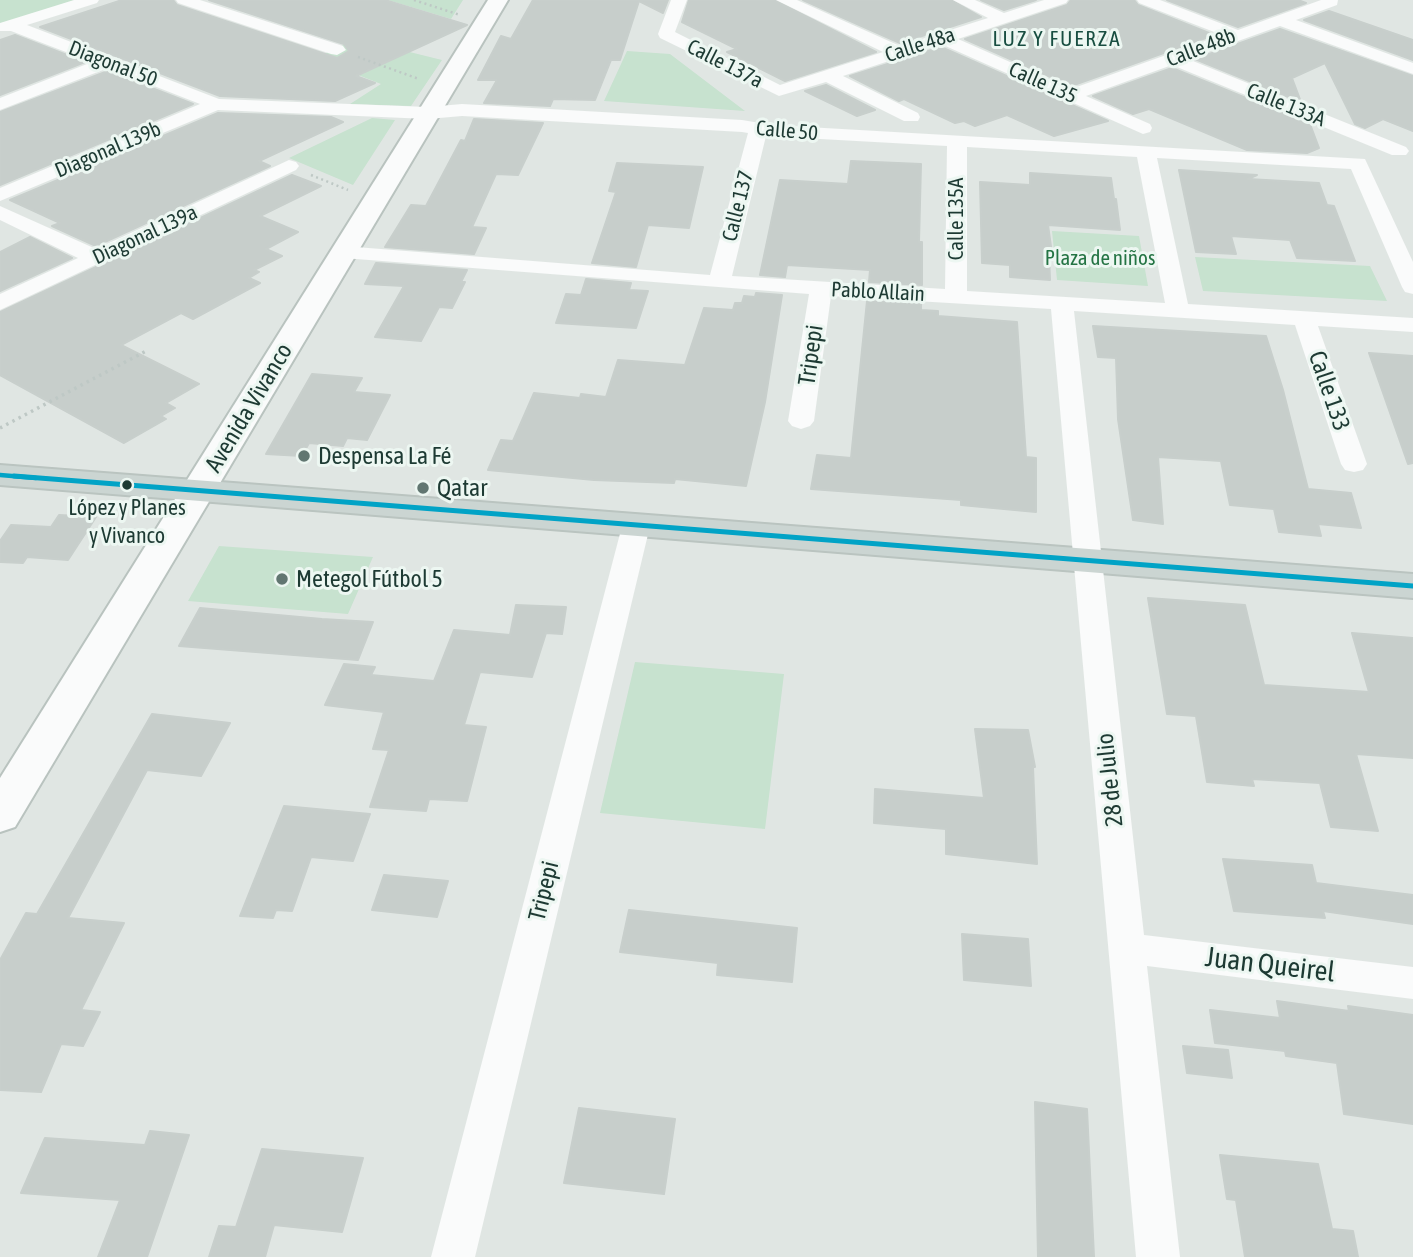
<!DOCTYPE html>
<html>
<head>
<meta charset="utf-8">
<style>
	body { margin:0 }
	canvas { display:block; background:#e0e6e3 }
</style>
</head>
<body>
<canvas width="1413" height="1257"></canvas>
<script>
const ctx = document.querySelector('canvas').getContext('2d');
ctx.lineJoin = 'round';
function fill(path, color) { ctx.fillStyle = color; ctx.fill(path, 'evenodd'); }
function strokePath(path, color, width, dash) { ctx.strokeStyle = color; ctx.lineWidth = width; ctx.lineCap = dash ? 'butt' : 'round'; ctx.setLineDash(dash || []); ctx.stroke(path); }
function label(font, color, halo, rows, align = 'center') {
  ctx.font = font + ' "Asap Condensed",sans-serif'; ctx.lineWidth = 6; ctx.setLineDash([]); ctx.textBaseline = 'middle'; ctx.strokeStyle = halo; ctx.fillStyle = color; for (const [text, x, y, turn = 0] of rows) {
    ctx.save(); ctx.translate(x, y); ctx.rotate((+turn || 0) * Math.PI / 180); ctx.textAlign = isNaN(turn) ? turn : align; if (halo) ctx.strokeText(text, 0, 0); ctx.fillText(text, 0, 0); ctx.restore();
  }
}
fill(new Path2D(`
	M0,0H75L0,24Z
	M388,0H463L451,19Z
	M357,39L442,60L411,106L350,104L381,84L315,58Z
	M627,51L670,54L745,111L604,101Z
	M372,118L395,120L353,185L289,158Z
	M1052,231L1139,236L1148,286L1057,280Z
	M1195,257L1370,266L1387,301L1203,291Z
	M219,546L373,557L348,614L188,601Z
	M635,662L784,674L765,829L600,813Z`), '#c7e2cf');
const building = new Path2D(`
	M122,0H173L177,5L337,58L349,51L344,44L209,0H385L467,25L356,76L375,83L335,101L220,96L40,27Z
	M533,0H668L663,13L639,1L620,60H611L595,100L553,99L550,106L484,103L497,80H478L501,36L511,39Z
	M689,0H774L876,52L785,81L727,52L737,49L682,22Z
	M803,0H951L981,17L900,43Z
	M981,0H1036L1004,10Z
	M1071,0H1134L1138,5L1214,35L1071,86L965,39L1067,5Z
	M1167,0H1298L1306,3L1238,27Z
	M1329,11L1413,40V60L1304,20Z
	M1280,29L1413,76V131L1383,119L1365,128L1355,124L1325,63L1292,78L1301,102L1195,59Z
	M15,35L85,62L0,95V40Z
	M941,47L1108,121L1054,136L1007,115L975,126L964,121L955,123L904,99L899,101L850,76Z
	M1172,68L1310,124L1319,148L1307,153L1247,150L1149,109L1133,114L1093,96Z
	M108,71L193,104L0,185V112Z
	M826,85L875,110L857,116L805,91Z
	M218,113L331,117L343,122L259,161L270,166L96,246L52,226L60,223L10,200Z
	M474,119L543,123L518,175L496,174L472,227L486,228L474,254L385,247L411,205L426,206L461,140L465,141Z
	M851,161L921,164L919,242H922V285L869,282L870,270L787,265L785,277L760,275L780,180L848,184Z
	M617,163L703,167L689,228L648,225L636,267L592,263L616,192L609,191Z
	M1179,170L1257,175L1248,179L1319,183L1327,205L1334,206L1355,261L1297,258L1290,240L1231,236L1236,254L1196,252Z
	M1030,173L1111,178L1114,199H1116L1120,230L1048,225L1052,254H1049L1050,280L1010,277V265L982,263L980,182L1030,185Z
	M292,175L321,186L260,216L298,232L266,249L282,256L254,270L259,272L249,278L260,283L193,319L181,313L121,345L199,384L166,403L175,408L161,416L166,419L124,443L0,375V312Z
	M30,237L72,258L0,291V252Z
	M376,263L467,270L461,282H465L452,308L439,307L421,341L375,337L404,286L365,284Z
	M586,279L631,283L629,290L648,291L636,328L556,323L566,294L581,295Z
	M756,293L782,295L765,402L746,486L675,479L674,483L594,480L488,470L501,440L513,441L534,393L580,398L581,394L606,397L618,360L685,365L704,308L733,310L735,303H742L744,296L755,297Z
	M867,301L921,304V310L938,311V316L1017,322L1026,457L1036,458V512L961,505V500L811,489L817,455L851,458Z
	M1093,326L1266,336L1283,390L1308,489L1351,493L1361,528L1318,524L1321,536L1279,532L1274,509L1230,505L1221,461L1158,457L1163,524L1133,520L1118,419L1116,358L1098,357Z
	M1369,353L1413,356V463L1408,464Z
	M312,374L362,378L354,392L390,395L367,440L347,438L343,446L309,443L302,456L266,454Z
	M59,515L96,517L68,560L27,557L23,563L0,562V541L11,525L51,527Z
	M1148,598L1245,605L1264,685L1369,692L1352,633L1413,638V758L1356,754L1378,831L1331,827L1320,783L1252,779L1254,786L1207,782L1196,716L1167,714Z
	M516,605L566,607L562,634L546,633L532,677L480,672L464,725L486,727L467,801L429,799L426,811L370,807L389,750L373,749L384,712L325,705L344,664L375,667L371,675L434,681L454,630L510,635Z
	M200,608L322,619L373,622L358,660L179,646Z
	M152,714L230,723L201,776L147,770L68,918L124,923L81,1010L100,1012L83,1046L61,1044L41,1092L0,1090V960L26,913L37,914Z
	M975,729L1028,730L1035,767H1033L1037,864L946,854V829L874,823L875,789L984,798Z
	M284,806L370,814L353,861L311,857L292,911L276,910L273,918L240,916Z
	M1223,859L1312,865L1316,883L1413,895V924L1323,911L1325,918L1234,911Z
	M384,875L448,881L437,917L372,910Z
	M629,910L797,928L792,982L717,975L718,963L620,952Z
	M962,934L1028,939L1031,986L964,980Z
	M1277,1001L1349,1011L1348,1006L1413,1015V1124L1344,1114L1337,1063L1286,1056L1285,1051L1215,1043L1210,1010L1280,1018Z
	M1183,1046L1228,1050L1232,1078L1187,1073Z
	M1035,1102L1087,1109L1094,1257H1038Z
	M579,1108L675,1119L664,1194L564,1183Z
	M150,1131L189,1135L147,1257H98L120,1200L21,1193L45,1138L145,1145Z
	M262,1149L363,1158L342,1232L274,1225L265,1257H209L219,1226L236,1227Z
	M1220,1155L1318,1164L1332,1229L1353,1231L1358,1257H1245L1236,1200L1227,1199Z`);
fill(building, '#c7cecb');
strokePath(building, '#c8cfcc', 2);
const secondary = new Path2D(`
	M488,0H508L15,827L0,832V778Z`);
const primary = new Path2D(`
	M0,465L1413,574V598L0,485Z`);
strokePath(secondary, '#b9c3bf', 4);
strokePath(primary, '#bac4c0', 4);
strokePath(new Path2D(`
	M414,0L460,15
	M358,57L419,79
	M311,175L348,190`), '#bec8c5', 2.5, [2, 3.5]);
strokePath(new Path2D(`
	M0,428L148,350`), '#bec8c5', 3.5, [2.5, 4.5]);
fill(new Path2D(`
	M74,0H99L97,3L27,25L219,99L428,107L462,104L742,120L772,125L1365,159L1413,262V294L1405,292L1402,287L1351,169L1157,158L1188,304L1413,318V332L1318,326L1367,464L1363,470L1354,472L1345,470L1341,464L1295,325L1074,311L1144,935L1413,967V999L1147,966L1180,1257H1136L1051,309L831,296L814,421L810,426L801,429L792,426L788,421L809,294L343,258L335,257L332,252L335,247L343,246L710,275L748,133L742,132L462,116L428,119L218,110L0,201V188L200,104L108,68L0,110V98L92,62L11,31H0V23ZM766,136L947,146L945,289L732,276ZM967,147L1137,157L1165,303L967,291Z
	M176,0H200L343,46L346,50L337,55L331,54L178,3Z
	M671,0H687L675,32L780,85L883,52L776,0H797L900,46L988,18L953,0H975L1004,13L1044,0H1068L1066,3L958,39L1071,89L1222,35L1139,3L1137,0H1160L1238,30L1321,0H1338L1337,5L1296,20L1413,63V74L1280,26L1188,59L1406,147L1409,151L1406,155H1392L1172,65L1086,96L1150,124L1152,128L1150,132L1143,134L941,44L843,76L918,113L920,117L918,121H904L826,82L779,96L660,38L658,34Z
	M289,160L296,162L299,166L296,170L0,310V294L78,258L0,220V206L96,249Z
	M636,517L646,520L650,526L475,1257H431L622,526L626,520Z`), '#fafbfb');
fill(secondary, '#fafbfb');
fill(primary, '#cbd5d2');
strokePath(new Path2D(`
	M0,475L36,478`), '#01a3c6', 4.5);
strokePath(new Path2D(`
	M14,476L1413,586`), '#01a3c6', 5);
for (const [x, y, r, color] of [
	[304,456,7,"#617671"],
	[127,485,6,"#1d3a33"],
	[423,488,7,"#617671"],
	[282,579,7,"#617671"]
]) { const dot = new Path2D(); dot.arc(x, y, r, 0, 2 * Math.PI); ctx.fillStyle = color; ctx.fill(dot); strokePath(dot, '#edf7f2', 2.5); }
ctx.letterSpacing = '2px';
label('21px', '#184e41', '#edf7f2', [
	["LUZ Y FUERZA",1057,39]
]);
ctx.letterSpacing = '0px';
label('21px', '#1d3a33', '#edf7f2', [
	["Calle 48a",920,45,-18],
	["Calle 48b",1201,48,-21],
	["Diagonal 50",113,64,21],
	["Calle 137a",725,64,27],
	["Calle 135",1043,83,24],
	["Calle 133A",1286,105,22],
	["Calle 50",787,131,5],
	["Diagonal 139b",108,150,-23],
	["Calle 137",738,206,-76],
	["Calle 135A",956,219,-90],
	["Diagonal 139a",145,235,-25],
	["Pablo Allain",878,292,3]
]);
label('21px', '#247444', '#edf7f2', [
	["Plaza de niños",1100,258]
]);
label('22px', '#1d3a33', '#edf7f2', [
	["López y Planes",127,508],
	["y Vivanco",127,536]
]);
label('24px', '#1d3a33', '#edf7f2', [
	["Tripepi",811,355,-82],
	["Calle 133",1329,391,71],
	["Avenida Vivanco",249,408,-59],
	["28 de Julio",1110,780,-96],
	["Tripepi",544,891,-76]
]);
label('24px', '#1d3a33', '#edf7f2', [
	["Despensa La Fé",318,456],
	["Qatar",437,488],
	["Metegol Fútbol 5",296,579]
], 'left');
label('28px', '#1d3a33', '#edf7f2', [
	["Juan Queirel",1270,965,7]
]);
</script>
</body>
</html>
